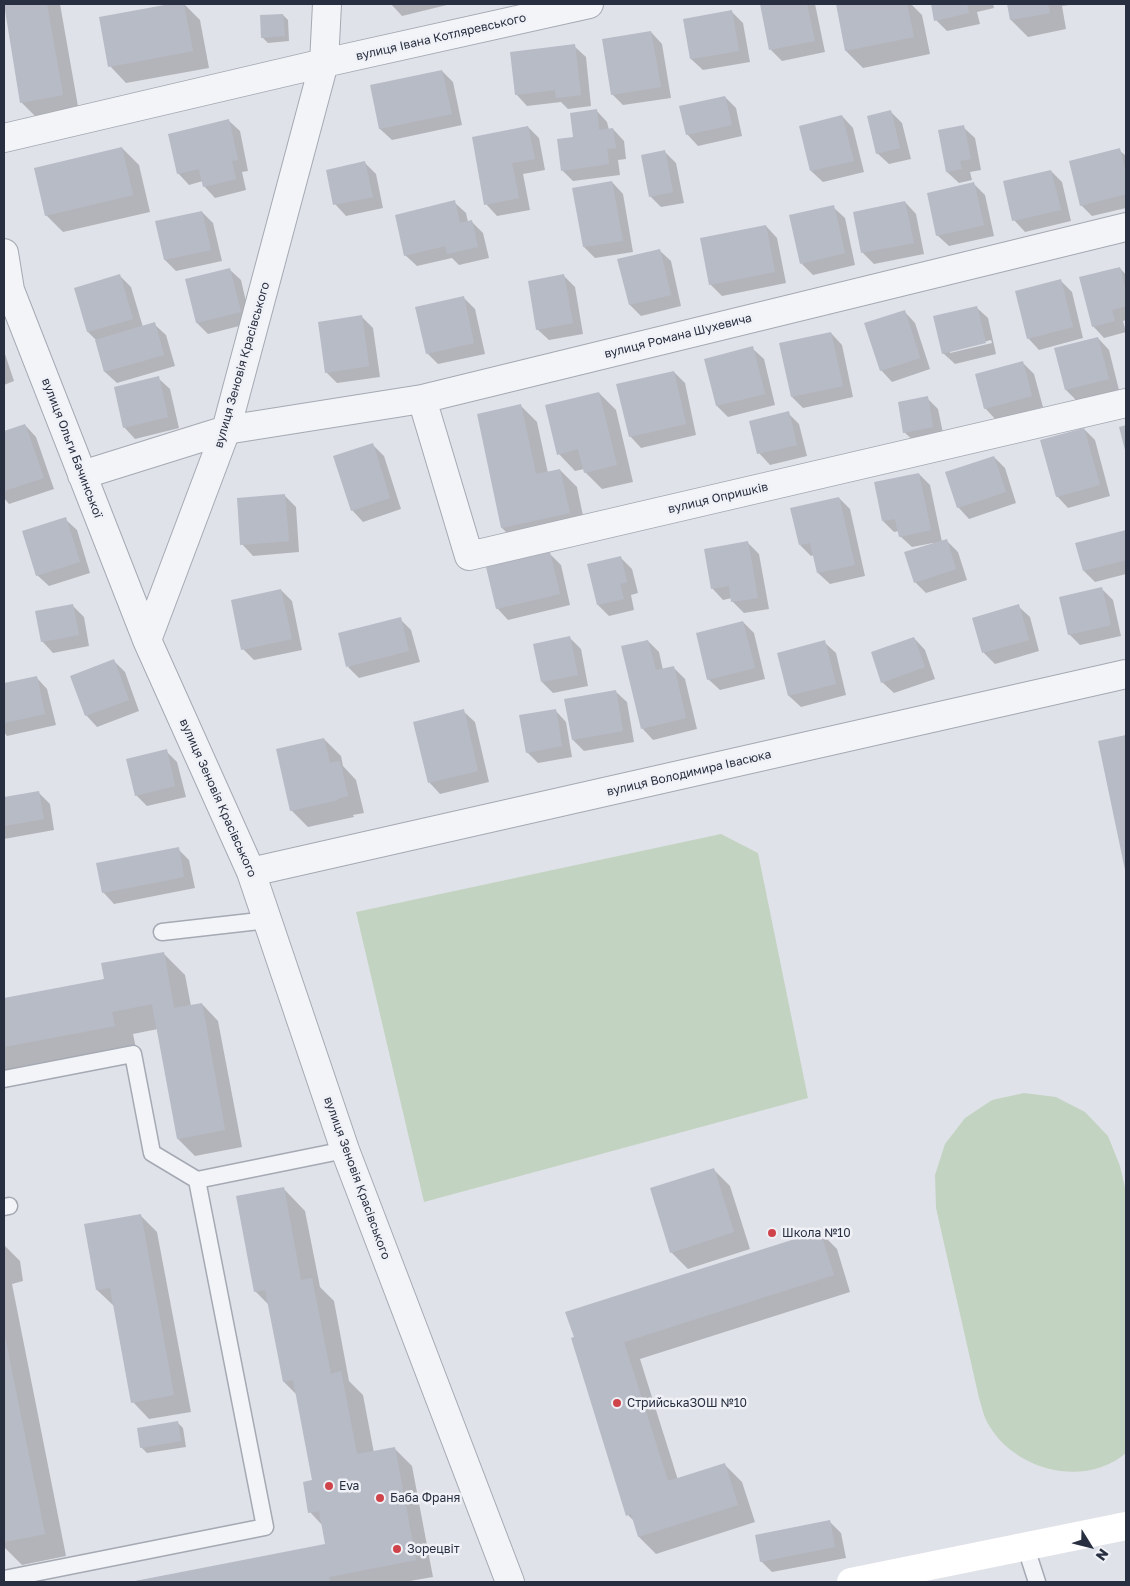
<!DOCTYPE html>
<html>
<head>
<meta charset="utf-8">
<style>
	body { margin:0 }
	#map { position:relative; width:1130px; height:1586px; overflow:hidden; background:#e0e2e9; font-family:"Golos Text",sans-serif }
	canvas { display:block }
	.frame { position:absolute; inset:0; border:5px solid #282f40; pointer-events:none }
	.north { position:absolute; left:1065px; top:1521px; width:50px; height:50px; -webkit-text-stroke:4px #eff1f6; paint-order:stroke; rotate:126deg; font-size:14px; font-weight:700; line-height:20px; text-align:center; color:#282f40 }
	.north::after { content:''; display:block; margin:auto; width:18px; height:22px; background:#282f40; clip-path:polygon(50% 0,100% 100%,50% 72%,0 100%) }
</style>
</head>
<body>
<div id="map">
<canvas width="1130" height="1586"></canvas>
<div class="frame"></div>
<div class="north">N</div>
</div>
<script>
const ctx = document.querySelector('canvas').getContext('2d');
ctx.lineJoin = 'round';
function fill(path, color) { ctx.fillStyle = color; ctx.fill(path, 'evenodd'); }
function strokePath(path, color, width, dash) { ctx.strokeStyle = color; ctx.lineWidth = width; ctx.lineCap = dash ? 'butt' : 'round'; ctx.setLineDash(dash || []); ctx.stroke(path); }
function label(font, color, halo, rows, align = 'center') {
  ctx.font = font + ' "Golos Text",sans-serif'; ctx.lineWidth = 5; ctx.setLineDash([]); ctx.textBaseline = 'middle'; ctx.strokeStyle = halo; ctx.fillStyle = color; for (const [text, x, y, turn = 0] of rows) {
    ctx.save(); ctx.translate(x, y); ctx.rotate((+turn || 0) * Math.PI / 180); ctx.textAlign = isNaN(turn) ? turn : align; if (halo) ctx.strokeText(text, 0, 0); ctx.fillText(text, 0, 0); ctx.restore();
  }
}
fill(new Path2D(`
	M721,834L758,853L808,1098L424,1202L356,912Z
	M1024,1093L1056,1097L1085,1112L1108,1136L1120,1166L1126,1192V1453C1085,1488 1017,1471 990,1427C984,1419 982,1407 979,1398L936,1208L935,1175L945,1144L965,1118L992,1100Z`), '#c3d3c1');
fill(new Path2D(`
	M5,4H60L79,112L38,119L21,102Z
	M177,4H184L200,20L209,68L126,83L110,66L101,18Z
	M391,4H451L402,16Z
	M761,4H815L825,52L782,61L771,50Z
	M837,4H911L922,15L930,54L863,68L846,51Z
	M932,4H993L994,8L977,12L980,24L947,31L936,20Z
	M1008,4H1076L1062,6L1066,29L1028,37L1011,20Z
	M731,11L743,23L750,62L703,70L691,59L684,20Z
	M283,15L288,20L289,41L268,43L262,37Z
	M651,32L662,44L671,98L623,105L612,94Z
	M574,46L586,57L591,106L568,109L561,102L527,106L516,94Z
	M442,71L453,82L462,125L392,140L380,129L371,86Z
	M725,97L736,108L742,136L698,146L687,134Z
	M596,110L607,122L609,130L613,129L624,141L626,159L618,160L620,175L573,181L562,170L575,138Z
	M891,112L902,123L911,159L889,164L877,153Z
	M842,116L853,128L864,172L823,182L811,171Z
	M228,120L240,131L248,171L242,172L246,190L215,198L204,186L203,181L189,185L178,173Z
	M528,127L539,138L545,170L523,174L530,210L497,216L486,204Z
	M963,127L975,138L981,170L970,172L972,180L959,183L947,172Z
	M122,148L139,165L150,212L63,232L46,215Z
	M1119,150L1126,156V208L1092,216L1081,205Z
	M665,152L676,163L684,203L661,207L650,196Z
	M365,163L376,174L383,208L346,216L335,204Z
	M1051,171L1062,182L1071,221L1025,232L1014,220Z
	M612,182L623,194L633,252L595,258L584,247L574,189Z
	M974,184L985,195L994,236L949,246L937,235Z
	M454,202L466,213L468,222L471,221L483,233L489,258L459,265L452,258L417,266L405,255Z
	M905,202L916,214L924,254L874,264L863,253L854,213Z
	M833,207L845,218L855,265L813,275L802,264Z
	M202,212L213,223L222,261L176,271L165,260L157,222Z
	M766,226L777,238L786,283L722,296L710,284Z
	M659,250L671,261L681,306L641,316L630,305L619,260Z
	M1120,268L1126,275V320L1123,321L1126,332L1104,338L1093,326Z
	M229,269L241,280L251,323L208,334L197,323L186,280Z
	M120,276L131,287L143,327L154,324L166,335L175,366L117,383L105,372L96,340L88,332Z
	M564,276L575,287L583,334L549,340L537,329Z
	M1061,281L1072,292L1083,338L1039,350L1028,338Z
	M464,298L475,309L485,354L438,364L427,353Z
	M976,307L988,318L996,354L955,364L943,353ZM991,340L992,343L950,353V351Z
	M904,311L915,323L930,369L892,382L881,370Z
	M362,317L373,328L380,377L337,383L326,372Z
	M831,333L842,345L853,397L803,408L792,397Z
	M1098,338L1109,350L1119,390L1077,401L1066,390Z
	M752,348L764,359L775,405L728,417L717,406L706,360Z
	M4,351L14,381L4,385Z
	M1023,363L1034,374L1043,407L996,420L985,408Z
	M674,372L685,383L696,435L641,448L630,436Z
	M158,378L170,389L179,428L135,439L124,427Z
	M599,393L616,410L633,482L602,489L585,472L584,469L575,471L559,454Z
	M927,398L938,409L944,438L916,443L904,432Z
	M521,406L537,422L548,473L560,470L577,487L586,530L519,545L502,528Z
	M788,413L799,424L807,456L770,465L759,453Z
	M25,425L36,437L54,489L9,504L4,498V432Z
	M1084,429L1095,440L1110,496L1068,508L1057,496Z
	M373,445L384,456L401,509L363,522L352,510Z
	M994,457L1005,468L1016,503L969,519L958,507Z
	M919,474L930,485L942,542L947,541L958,552L967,580L926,593L915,582L933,545V543L912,547L900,536L899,531L894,532L883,521Z
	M285,496L296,507L299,552L253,556L242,544Z
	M839,498L850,509L865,576L830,584L818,573L814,555L811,556L800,545Z
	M65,519L77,530L90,573L49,586L37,575Z
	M1126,531V574L1095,582L1084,571L1077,544Z
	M748,543L759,554L769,609L744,613L733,602L732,598L723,600L712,588Z
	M550,554L561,565L570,605L508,620L497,608Z
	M621,558L632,569L638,593L631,595L634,610L609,616L598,605Z
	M1101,588L1113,600L1121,636L1080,645L1069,634Z
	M281,590L292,601L302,650L254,660L243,649Z
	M73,606L84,617L89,646L53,653L42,641Z
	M1018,606L1030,617L1039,651L995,664L984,653L974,619Z
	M400,619L411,630L420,662L359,678L348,667Z
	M743,622L754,633L765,679L720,690L708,679Z
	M569,637L581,649L588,686L553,693L542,682Z
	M914,638L925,650L935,679L894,693L882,682Z
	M648,641L659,652L663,670L673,667L685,679L697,729L653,740L642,728Z
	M824,642L836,653L846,695L801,707L789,696L778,654Z
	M114,661L125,672L139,711L97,727L86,715Z
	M36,677L47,689L56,725L7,736L4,732V684Z
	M615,691L627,702L634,742L584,751L573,740Z
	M555,710L566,722L572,757L538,763L527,752Z
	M463,711L475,722L489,782L440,794L429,782Z
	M1126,737V867L1100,742Z
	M324,739L341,756L343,766L356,780L364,813L353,815L354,817L308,827L291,810Z
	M166,751L177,762L186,797L147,806L136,795Z
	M39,793L50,804L54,830L4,839V799Z
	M178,849L189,860L195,888L114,904L103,892Z
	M163,953L185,975L191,1006L202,1004L218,1021L242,1147L195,1156L178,1139L158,1029L133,1034L136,1048L4,1073V999L105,980Z
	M713,1169L730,1186L750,1249L688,1269L671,1252Z
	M283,1188L305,1211L320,1287L334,1301L349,1381L363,1395L374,1453L395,1449L412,1466L433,1577L404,1582H132L327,1545L323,1526L310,1512L315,1481L297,1395L284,1382L269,1305L255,1291Z
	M140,1215L157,1232L191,1412L149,1419L133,1402L115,1307L97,1290Z
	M820,1232L837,1249L850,1292L640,1359L678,1480L725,1465L742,1482L755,1522L656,1554L639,1537L635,1522L628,1515L572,1339Z
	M4,1245L20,1261L23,1281L12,1284L66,1556L22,1565L4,1547Z
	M178,1423L183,1428L186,1447L147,1453L141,1447Z
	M830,1522L841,1533L846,1558L772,1572L761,1561Z`), '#0003');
fill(new Path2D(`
	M4,4H47L63,95L20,103Z
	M170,4H184L193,51L108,67L99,17Z
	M760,4H807L815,41L769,50Z
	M836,4H907L914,37L845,51Z
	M931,4H967L969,13L934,21Z
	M1007,4H1048L1050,13L1010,20Z
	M732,10L739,51L690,59L683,19Z
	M283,14L285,36L261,38L260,15Z
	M651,31L661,87L611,95L602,39Z
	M575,44L581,95L556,98L555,90L515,95L510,52Z
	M442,70L452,114L379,129L370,85Z
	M725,96L732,125L686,135L679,106Z
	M597,109L599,130L613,128L616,148L607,149L609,164L561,171L557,139L573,137L570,113Z
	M891,110L900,148L876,154L867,116Z
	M842,115L854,161L810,171L799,126Z
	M229,119L238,160L232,161L236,179L203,187L199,169L177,174L168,134Z
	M964,125L971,159L960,161L962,169L946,172L938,130Z
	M528,126L535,159L512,163L519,198L484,205L472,137Z
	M122,147L133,195L45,216L34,168Z
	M1120,148L1126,174V194L1080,206L1069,161Z
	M665,150L673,192L649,197L641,155Z
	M365,161L373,197L333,205L326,170Z
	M1051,170L1061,210L1012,221L1003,181Z
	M612,181L623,241L583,247L572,188Z
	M974,182L984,225L936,236L927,193Z
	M455,200L460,223L472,220L478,247L447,254L445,246L404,256L395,215Z
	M905,201L914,243L861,253L853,212Z
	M834,205L845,253L800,264L789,215Z
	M202,211L211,250L164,260L155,221Z
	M766,225L775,272L709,285L700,238Z
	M660,249L671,295L629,305L617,259Z
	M1120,267L1126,291V306L1112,310L1115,321L1092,327L1079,277Z
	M230,268L241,312L196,323L185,279Z
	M120,274L133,319L87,332L74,288Z
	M564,274L573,323L536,330L528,281Z
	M1061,279L1073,327L1027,339L1015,291Z
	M464,296L474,343L426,354L415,307Z
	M977,306L986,343L942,354L933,316Z
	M905,310L920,358L880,371L864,323Z
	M362,315L369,366L325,373L318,322Z
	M155,322L164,355L104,372L95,340Z
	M831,332L843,386L791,397L779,343Z
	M1098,337L1109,379L1065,390L1054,348Z
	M753,346L765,394L716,406L704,359Z
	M1023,361L1032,396L984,409L975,374Z
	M674,371L686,424L629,437L616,384Z
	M159,376L168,417L123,428L114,387Z
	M599,392L617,465L584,473L578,449L557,455L545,405Z
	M928,396L933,427L903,433L898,402Z
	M521,404L536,474L560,469L570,513L501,528L477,414Z
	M789,411L797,445L757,454L749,421Z
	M25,424L44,478L4,491V431Z
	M1126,425V454L1119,427Z
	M1084,428L1100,485L1056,497L1040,440Z
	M373,443L390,498L351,511L333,456Z
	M994,456L1006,492L957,508L945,472Z
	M919,473L931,530L899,537L895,519L882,521L874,482Z
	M285,494L289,541L240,545L237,498Z
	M839,497L855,565L817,573L810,543L799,545L790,508Z
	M66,517L80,562L36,576L22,531Z
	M1126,530V560L1083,571L1075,543Z
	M947,539L956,569L914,583L904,552Z
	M748,541L758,598L731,602L729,586L711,589L704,549Z
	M550,552L560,594L496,609L486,567Z
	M621,556L627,582L620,584L624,599L597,605L587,564Z
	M1102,587L1111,625L1068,635L1059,597Z
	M281,589L292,639L241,650L231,600Z
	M73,604L79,635L41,642L35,611Z
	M1019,604L1029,640L982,653L972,618Z
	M401,617L409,651L346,667L338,633Z
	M743,621L755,668L707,680L696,633Z
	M570,636L578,675L541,682L533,644Z
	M914,637L925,667L881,683L871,652Z
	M648,640L656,670L674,666L686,718L641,729L621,646Z
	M825,640L836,684L788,696L777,653Z
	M114,659L129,700L85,716L70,676Z
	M37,676L45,714L4,723V683Z
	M616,690L623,731L572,740L564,699Z
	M464,709L478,771L428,783L413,722Z
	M556,709L562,746L526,753L519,715Z
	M1126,735V869L1125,870L1098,741Z
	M324,738L330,763L340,761L348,796L337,799L338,800L290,811L276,749Z
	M167,749L175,786L135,796L126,759Z
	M39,791L44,819L4,826V797Z
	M179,847L184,877L102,893L96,863Z
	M164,952L174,1008L202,1003L225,1130L177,1139L152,1004L112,1012L115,1026L4,1047V998L104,979L101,963Z
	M714,1168L734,1232L670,1253L650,1188Z
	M284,1187L301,1280L312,1278L331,1374L341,1371L357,1454L395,1447L416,1560L329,1577L330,1582H130L325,1544L319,1511L308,1513L303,1482L312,1480L293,1380L283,1382L265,1290L254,1292L236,1196Z
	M141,1214L174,1395L131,1403L110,1288L96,1290L84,1224Z
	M820,1231L834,1275L624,1342L668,1481L725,1463L738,1505L638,1537L631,1514L626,1516L571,1338L574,1337L565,1312Z
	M4,1332L45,1534L4,1542Z
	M178,1421L181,1441L140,1448L137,1428Z
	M830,1520L835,1547L760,1562L755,1535Z`), '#b7bbc6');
const lane = new Path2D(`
	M162,932L268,920
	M4,1079L133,1054L152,1153L197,1180
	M4,1207L9,1206
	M1026,1548L1037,1582
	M4,1579L265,1527L197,1180L345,1150`);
const street = new Path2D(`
	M327,4L324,63L226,430L147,640L251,872L345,1150L510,1582
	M4,138L324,63L589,4
	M4,253L10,290L147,640
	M422,399L469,556L1126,403
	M82,475L226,430L422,399L1126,227
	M251,872L1126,674`);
strokePath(lane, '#a5a9b3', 19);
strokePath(street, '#a5a9b3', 30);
strokePath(lane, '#f2f4f7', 16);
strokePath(street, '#f2f4f7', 28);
strokePath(new Path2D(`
	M851,1582L1126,1526`), '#fff', 28);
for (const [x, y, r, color] of [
	[772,1233,5,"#cf444b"],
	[617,1403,5,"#cf444b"],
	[329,1486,5,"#cf444b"],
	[380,1498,5,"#cf444b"],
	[397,1549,5,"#cf444b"]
]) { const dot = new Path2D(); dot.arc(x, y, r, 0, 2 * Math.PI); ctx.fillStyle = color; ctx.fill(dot); strokePath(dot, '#eff1f6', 2); }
label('12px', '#282f40', '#eff1f6', [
	["вулиця Івана Котляревського",441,37,-13],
	["вулиця Романа Шухевича",678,336,-14],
	["вулиця Зеновія Красівського",242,365,-74],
	["вулиця Ольги Бачинської",72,448,69],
	["вулиця Опришків",718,498,-13],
	["вулиця Володимира Івасюка",689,773,-13],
	["вулиця Зеновія Красівського",218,798,66],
	["вулиця Зеновія Красівського",357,1178,70]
]);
label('12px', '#282f40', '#eff1f6', [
	["Школа №10",782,1233],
	["СтрийськаЗОШ №10",627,1403],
	["Eva",339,1486],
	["Баба Франя",390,1498],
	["Зорецвіт",407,1549]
], 'left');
</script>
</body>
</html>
